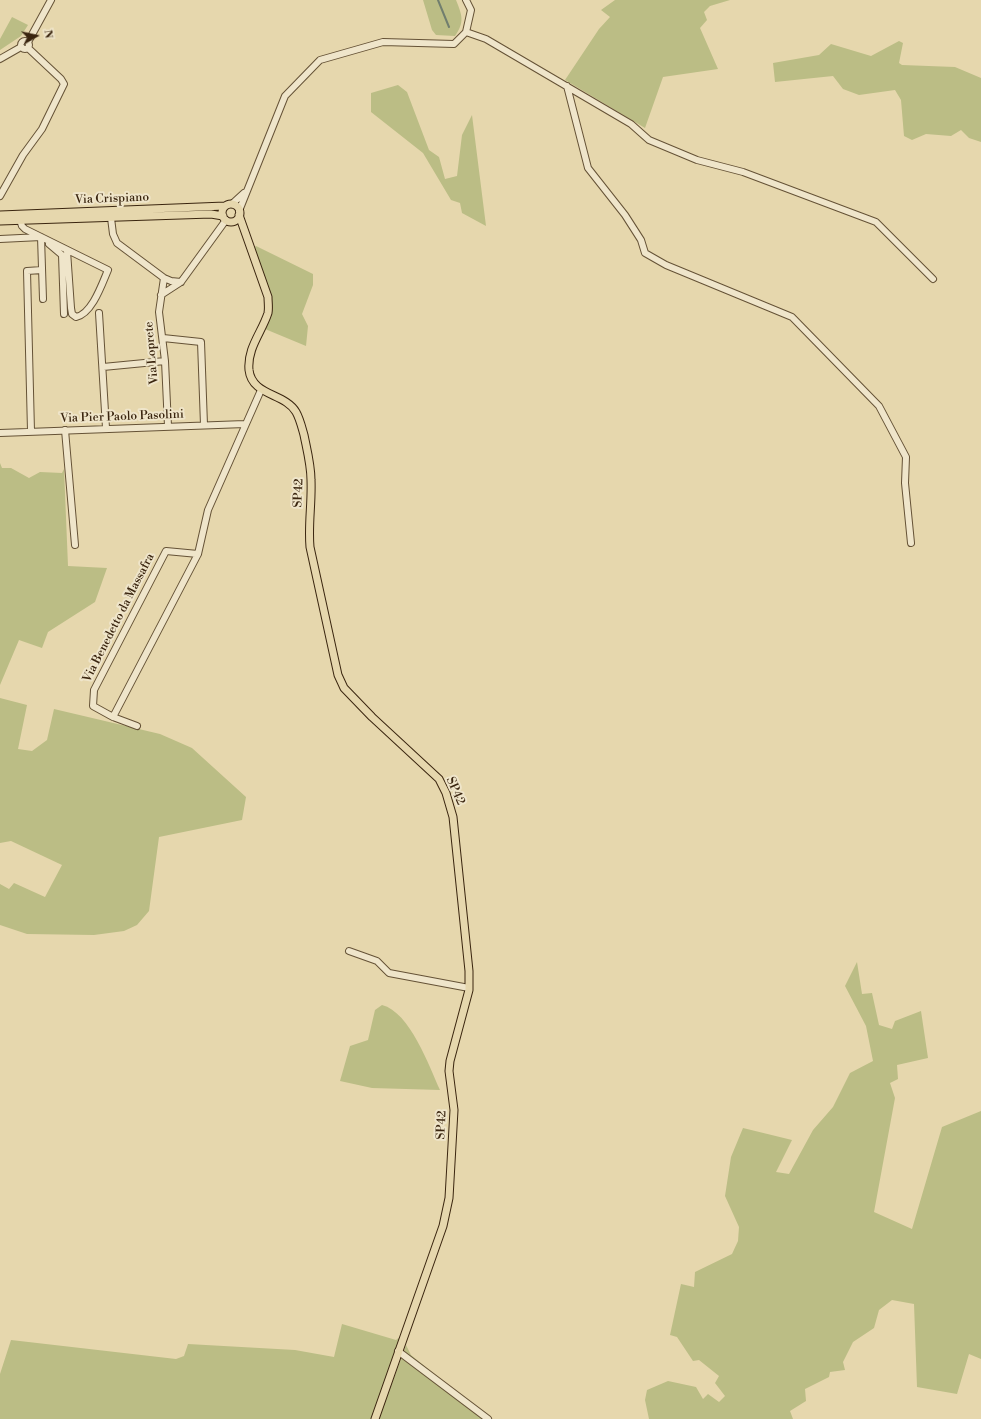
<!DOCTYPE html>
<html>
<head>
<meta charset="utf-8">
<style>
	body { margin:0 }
	#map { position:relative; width:981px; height:1419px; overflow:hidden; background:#e6d7ad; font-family:"Libre Bodoni",serif }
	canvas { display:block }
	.north { position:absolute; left:16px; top:16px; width:40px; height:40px; -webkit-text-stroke:3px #efe5ca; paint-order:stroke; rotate:81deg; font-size:11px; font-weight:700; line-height:16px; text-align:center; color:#3a250f }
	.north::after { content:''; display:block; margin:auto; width:14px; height:18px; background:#3a250f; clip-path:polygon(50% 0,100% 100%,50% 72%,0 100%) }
</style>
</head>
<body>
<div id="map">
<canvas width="981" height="1419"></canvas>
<div class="north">N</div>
</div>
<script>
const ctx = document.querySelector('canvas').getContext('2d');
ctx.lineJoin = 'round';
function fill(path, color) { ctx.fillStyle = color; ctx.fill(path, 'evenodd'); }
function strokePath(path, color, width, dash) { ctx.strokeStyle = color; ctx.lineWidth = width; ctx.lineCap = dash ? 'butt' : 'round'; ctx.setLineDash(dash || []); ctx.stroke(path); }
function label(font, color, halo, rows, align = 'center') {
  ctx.font = font + ' "Libre Bodoni",serif'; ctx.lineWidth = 4; ctx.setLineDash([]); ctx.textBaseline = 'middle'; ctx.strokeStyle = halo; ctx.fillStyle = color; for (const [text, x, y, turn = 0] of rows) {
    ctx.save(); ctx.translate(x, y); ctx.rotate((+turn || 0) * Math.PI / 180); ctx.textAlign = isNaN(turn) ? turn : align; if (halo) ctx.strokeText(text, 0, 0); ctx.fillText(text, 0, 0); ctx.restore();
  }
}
fill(new Path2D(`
	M423,0H456C462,15 465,22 455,36L436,35L432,30Z
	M615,0H730L710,6L704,12L707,20L700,28L718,69L663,77L645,128L565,80L599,29L610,17L601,10Z
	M12,17L28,25L21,36L0,50V39Z
	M899,41L903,43L899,63L902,65L955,67L981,78V142L969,138L961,130L951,136L926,134L912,140L904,136L901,100L895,90L859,95L843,89L833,76L775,82L773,63L819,55L831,44L871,56Z
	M398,85L407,92L429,150L439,157L445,179L457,176L462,135L472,115L486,226L462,213L460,203L451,200L423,153L371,112V93Z
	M256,246L313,274V285L302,314L308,326L306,346L265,329L272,301L253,248Z
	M0,463L2,468H11L29,478L40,472L62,473L64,469L68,566L107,568L95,602L48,632L42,648L19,640L0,685Z
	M0,698L27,705L18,749L32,751L47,740L54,709L160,734L192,748L246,797L242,820L159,837L149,911L137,925L124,931L94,935L27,934L0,925V884L9,889L14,883L45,897L62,865L11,841L0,843Z
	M857,962L862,994L872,993L879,1025L892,1029L895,1021L921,1011L928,1058L897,1065L898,1079L890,1083L895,1098L874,1212L912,1229L942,1127L981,1111V1359L969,1354L957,1394L917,1387L914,1304L892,1300L879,1310L874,1328L853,1342L843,1362L845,1370L830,1372L829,1377L805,1389L806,1401L790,1411L793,1419H649L645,1400L647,1390L668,1381L696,1387L703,1399L708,1394L719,1402L725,1396L715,1383L719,1376L699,1360L693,1361L677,1337L670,1335L681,1284L694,1287L695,1272L732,1254L738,1241L739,1227L725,1196L731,1157L743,1128L792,1140L776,1172L789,1174L813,1130L833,1107L850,1073L873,1061L866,1026L845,986Z
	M382,1005C410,1012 429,1066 440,1090L372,1088L340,1081L350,1046L368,1040L375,1010Z
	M342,1324L396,1340L401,1336L373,1419H0V1374L11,1340L176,1359L184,1356L188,1344L295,1350L334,1357Z
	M406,1345L411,1355L489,1419H379Z`), '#bbbd85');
strokePath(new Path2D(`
	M438,0L449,27`), '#717e6e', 2);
const minor = new Path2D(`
	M466,32L486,39L631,124L649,140L697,160L743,172L876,222L933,279
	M21 45a4 4 0 1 1 8 0a4 4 0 1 1-8 0Z
	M28,42L51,0
	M0,59L21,47
	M567,86L588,168L625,215L641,240L645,253L666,265L792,317L879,406L906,457L905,483L911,543
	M0,196L23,155L42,129L64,84L61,79L28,48
	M232,204L244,193
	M239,211L285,96L320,60L383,42L454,44L466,32L471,10L466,0
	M111,218L113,234L117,243L164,278L171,281L181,282
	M20,220L22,226L25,229L108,270C102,284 92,314 76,317L72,314L71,308L67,251
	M0,239L41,237L43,299
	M49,244L62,255L64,314
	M164,278L159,312L165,361L168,426
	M161,295L181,282L226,220
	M99,313L106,428
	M163,338L201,342L204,425
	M103,367L165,361
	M65,430L75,545
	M31,431L27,271L42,270
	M0,433L245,424
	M198,554L166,551L94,690L93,706L113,717L198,554L208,510L261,390
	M113,717L137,726
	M349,951L377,961L389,973L469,988
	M398,1351L488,1419`);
const major = new Path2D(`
	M222 213a9 9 0 1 1 18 0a9 9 0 1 1-18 0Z
	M0,215L225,206
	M239,215L268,297C268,302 269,308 268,313C262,332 247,348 249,370C252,396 285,393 296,412C300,419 302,428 304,435C307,450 311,465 311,480C312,503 308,524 310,547L338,675L344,688L372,717L439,779L446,793L453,817L469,971V990L450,1061L449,1071L454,1110L449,1198L443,1226L375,1419
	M0,221L211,214L223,216`);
strokePath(minor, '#655236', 8);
strokePath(major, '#3a250f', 9);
strokePath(minor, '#efe5ca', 6);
strokePath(major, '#e6d7ad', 7);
label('12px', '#3a250f', '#efe5ca', [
	["Via Crispiano",112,199,-2],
	["Via Loprete",152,353,-95],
	["Via Pier Paolo Pasolini",122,417,-2],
	["SP42",299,493,-88],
	["Via Benedetto da Massafra",119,618,-63],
	["SP42",455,791,66],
	["SP42",442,1125,-88]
]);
</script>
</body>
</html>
